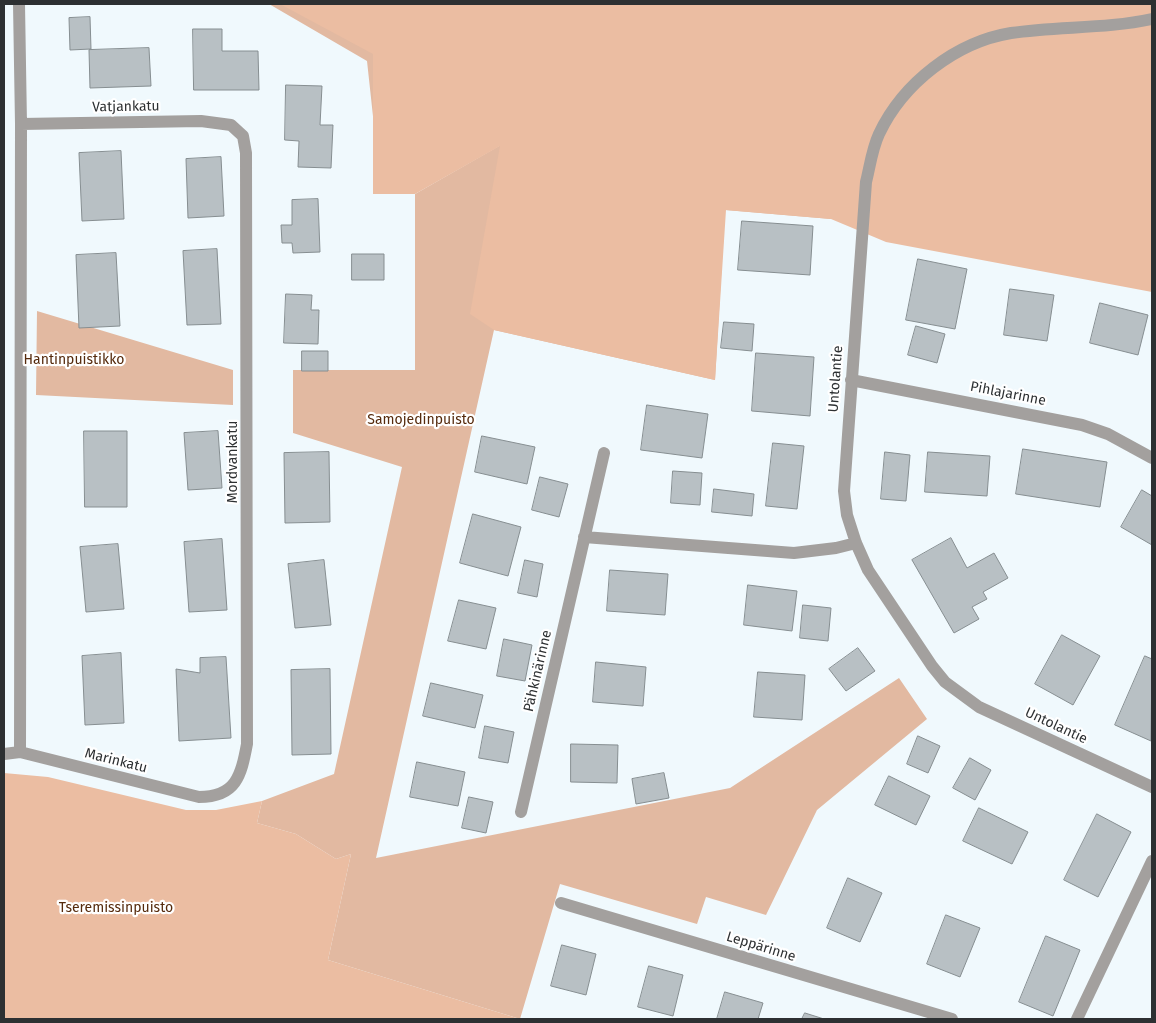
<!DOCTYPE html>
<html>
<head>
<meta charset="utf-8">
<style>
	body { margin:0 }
	#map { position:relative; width:1156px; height:1023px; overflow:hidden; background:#f0f9fd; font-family:"Fira Sans",sans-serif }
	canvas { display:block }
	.frame { position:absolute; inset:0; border:5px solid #2d3032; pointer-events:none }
</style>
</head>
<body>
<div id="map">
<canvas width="1156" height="1023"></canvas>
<div class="frame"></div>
</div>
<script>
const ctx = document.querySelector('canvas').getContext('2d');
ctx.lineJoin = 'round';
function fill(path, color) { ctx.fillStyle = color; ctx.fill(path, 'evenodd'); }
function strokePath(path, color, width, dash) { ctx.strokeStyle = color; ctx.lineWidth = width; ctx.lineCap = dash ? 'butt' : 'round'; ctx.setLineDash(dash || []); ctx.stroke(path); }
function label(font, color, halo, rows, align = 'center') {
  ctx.font = font + ' "Fira Sans",sans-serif'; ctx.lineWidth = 4.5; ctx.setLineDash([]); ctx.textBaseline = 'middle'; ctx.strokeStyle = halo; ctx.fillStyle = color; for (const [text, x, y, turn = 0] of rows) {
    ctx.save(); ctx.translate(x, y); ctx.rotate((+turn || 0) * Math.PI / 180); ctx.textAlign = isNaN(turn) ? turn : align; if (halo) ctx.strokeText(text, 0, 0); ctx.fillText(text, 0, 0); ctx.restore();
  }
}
fill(new Path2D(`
	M269,4H694L831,219L725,210L715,380L494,330L376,858L730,788L899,678L927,719L817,810L766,915L706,897L697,924L560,884L520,1019L328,960L351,854L336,859L296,834L257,823L262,801L334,774L402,467L293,433V370H415V194L499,146L376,144L367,61Z
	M37,311L233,370V405L36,395Z`), '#e2b9a1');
fill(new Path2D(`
	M280,4H1152V292L886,242L831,219L726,210L715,380L494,330L470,314L500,146L415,194H373V54Z
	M4,773L48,777L186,810H216L262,801L257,823L296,834L336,859L351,854L328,960L520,1019H4Z`), '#ebbda2');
const building = new Path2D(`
	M90,17L91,49L70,50L69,18Z
	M193,29H222V51H258L259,90H194Z
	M149,48L151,86L90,88L89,50Z
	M286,85L322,86L320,125H333L331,168L298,167L299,141L285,140Z
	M121,151L124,219L82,221L79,153Z
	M221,157L224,216L188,218L186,159Z
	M318,199L320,252L293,253L292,243H282L281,225H292V200Z
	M742,221L813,226L810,275L738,270Z
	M217,249L221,324L187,325L183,251Z
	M116,253L120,326L79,328L76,255Z
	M352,254H384V280H352Z
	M918,259L967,269L955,329L906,320Z
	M1010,289L1054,295L1047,341L1004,335Z
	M286,294L312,295L311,310H319L318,344L284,343Z
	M1100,303L1148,315L1138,355L1090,343Z
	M724,322L754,324L752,351L721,348Z
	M916,326L945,334L937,363L908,355Z
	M302,351H328V371H302Z
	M756,353L814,357L810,416L752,411Z
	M647,405L708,414L702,458L641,450Z
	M84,431H127V507H85Z
	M218,431L222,488L188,490L184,433Z
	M482,436L535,447L527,484L475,472Z
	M773,443L804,446L797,509L766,506Z
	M1023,449L1107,462L1100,507L1016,494Z
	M329,452L330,522L285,523L284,453Z
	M885,452L910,455L906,501L881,499Z
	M928,452L990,456L987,496L925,492Z
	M673,471L702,473L700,505L671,503Z
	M540,477L568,484L559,517L532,510Z
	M714,489L754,494L752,516L712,512Z
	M1142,490L1152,496V545L1121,527Z
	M473,514L521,527L508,576L460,563Z
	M951,538L967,568L994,553L1008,578L983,592L987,599L972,607L979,619L954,633L912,560Z
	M222,539L227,610L189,612L184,542Z
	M118,544L124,609L86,612L80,547Z
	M324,560L331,625L295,628L288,564Z
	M525,560L543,564L537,597L518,593Z
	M610,570L668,574L665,615L607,611Z
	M748,585L797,591L792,631L744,625Z
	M459,600L496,608L486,649L448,641Z
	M803,605L831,608L828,641L800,638Z
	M1062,635L1100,656L1073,705L1035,684Z
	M504,639L532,645L525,681L497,676Z
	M858,648L875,671L846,691L829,669Z
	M121,653L124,723L85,725L82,656Z
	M1145,656L1152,659L1151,741L1115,725Z
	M226,657L231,738L179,741L176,669L200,673V658Z
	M596,662L646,667L643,706L593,702Z
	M330,669L331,754L292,755L291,670Z
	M758,672L805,675L802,720L754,717Z
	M431,683L483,695L475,728L423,716Z
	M485,726L514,732L508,763L479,758Z
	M918,736L940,746L928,773L907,764Z
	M571,744L618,745L617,783L571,782Z
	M970,758L991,770L975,800L953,788Z
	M417,762L465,772L458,806L410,797Z
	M664,773L669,798L636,804L632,779Z
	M889,776L930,796L916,825L875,805Z
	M469,797L493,802L486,833L462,828Z
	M979,808L1028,832L1012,864L963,841Z
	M1097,814L1131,832L1098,897L1064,880Z
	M848,878L882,893L860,942L827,928Z
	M946,915L980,928L960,977L927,964Z
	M1046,936L1080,950L1053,1016L1019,1002Z
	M562,945L596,954L586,995L551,986Z
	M649,966L683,975L673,1016L638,1007Z
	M725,992L763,1003L758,1019H717Z
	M805,1013L824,1019H802Z`);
fill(building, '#b8c0c4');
strokePath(building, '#868e91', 1);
strokePath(new Path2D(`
	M19,4L21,124L20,752
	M1152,19C1106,29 1058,26 1011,33C956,42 903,83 879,134C872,149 870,166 866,182L844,491L847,515L856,543L868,570L932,666L945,682L979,707L1152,787
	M851,380L1082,425L1108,434L1152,458
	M584,537L794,553L836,548L856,543
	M4,754L20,752L199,797C236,797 241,776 247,744L246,153L243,136L231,125L201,121L21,124
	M521,812L604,453
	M561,903L952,1019
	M1077,1019L1152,861`), '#a3a09e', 12);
label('14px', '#2d3032', '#fff', [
	["Vatjankatu",126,107,-1],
	["Untolantie",836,379,-86],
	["Pihlajarinne",1008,394,11],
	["Mordvankatu",233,462,-90],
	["Pähkinärinne",538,671,-77],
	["Untolantie",1056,726,25],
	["Marinkatu",116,761,14],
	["Leppärinne",761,947,17]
]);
label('14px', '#552a0c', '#fff', [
	["Hantinpuistikko",74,360],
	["Samojedinpuisto",421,420],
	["Tseremissinpuisto",116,908]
]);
</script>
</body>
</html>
